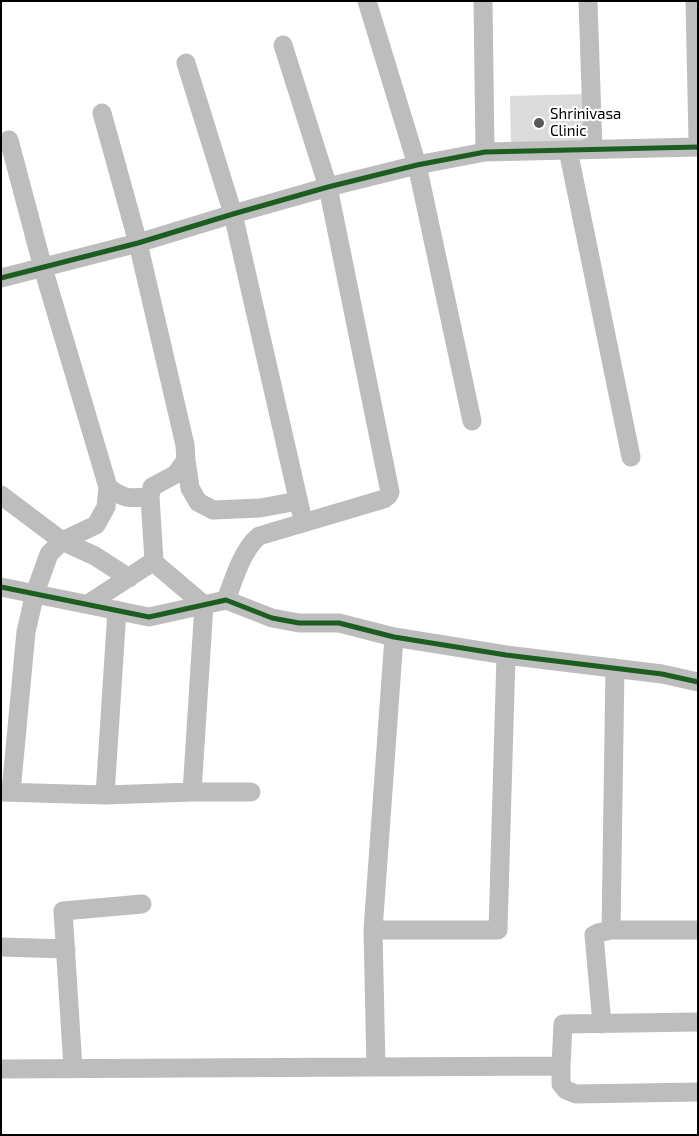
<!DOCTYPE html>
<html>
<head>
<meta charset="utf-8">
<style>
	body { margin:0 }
	#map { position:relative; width:699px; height:1136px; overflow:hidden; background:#fff; font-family:"Exo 2",sans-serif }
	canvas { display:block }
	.frame { position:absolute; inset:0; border:2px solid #000; pointer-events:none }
</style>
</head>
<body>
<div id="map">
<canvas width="699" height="1136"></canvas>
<div class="frame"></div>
</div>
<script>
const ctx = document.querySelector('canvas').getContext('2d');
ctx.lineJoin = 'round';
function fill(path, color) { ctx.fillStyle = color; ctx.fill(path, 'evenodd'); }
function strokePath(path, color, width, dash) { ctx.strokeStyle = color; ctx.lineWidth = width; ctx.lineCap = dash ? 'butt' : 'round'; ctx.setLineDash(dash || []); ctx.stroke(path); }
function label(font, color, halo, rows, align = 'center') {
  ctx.font = font + ' "Exo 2",sans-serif'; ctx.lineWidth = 4.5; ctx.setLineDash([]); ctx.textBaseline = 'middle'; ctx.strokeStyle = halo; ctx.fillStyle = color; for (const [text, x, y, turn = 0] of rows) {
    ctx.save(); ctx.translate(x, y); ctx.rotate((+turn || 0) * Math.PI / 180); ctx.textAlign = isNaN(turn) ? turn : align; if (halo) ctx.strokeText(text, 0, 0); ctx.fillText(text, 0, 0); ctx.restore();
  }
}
fill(new Path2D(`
	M586,94L587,144L511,146L510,96Z`), '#dbdbdb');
strokePath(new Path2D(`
	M367,1L417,165L472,421
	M483,1L485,152
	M588,1L593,149
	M695,1L698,139
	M186,63L233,214L301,512
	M102,113L138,243L185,445L186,460L190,488L198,502L213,510L260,508L298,501
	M9,140L43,268L108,487L106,507L96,525L62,541L49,554L35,593L26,632L11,792
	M568,150L631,457
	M1,278L138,243L233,214L328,187L417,165L485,152L698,147
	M186,460L176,474L152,487L150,497L154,561L157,565L204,605L192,792
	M108,487C125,500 129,498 150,497
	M1,495L62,541L95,556L129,578
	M1,587L149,617L226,600L272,618L299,623H339L394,637L506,655L662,674L698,682
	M226,600C234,579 242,550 259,536L384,499L388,496L390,492L328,187L283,45
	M88,604L154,561
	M394,637L373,930H498L506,655
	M1,792L105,795L192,792H251
	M105,795L117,610
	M373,930L376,1067
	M611,930L615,668
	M1,947L66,949
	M698,1022L563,1024L561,1066V1084L566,1090L576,1094L698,1092
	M602,1024L594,935L598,933L611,930H698
	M73,1068L63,911L142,904
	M1,1069L561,1066`), '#bdbdbd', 19);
strokePath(new Path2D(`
	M1,278L138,243L233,214L328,187L417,165L485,152L698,147
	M1,587L149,617L226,600L272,618L299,623H339L394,637L506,655L662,674L698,682`), '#1b5e20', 5);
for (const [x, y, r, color] of [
	[539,123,6,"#595959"]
]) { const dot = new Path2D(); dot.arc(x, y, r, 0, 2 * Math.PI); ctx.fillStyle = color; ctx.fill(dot); strokePath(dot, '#fff', 2); }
label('15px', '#000', '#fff', [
	["Shrinivasa",550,114],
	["Clinic",550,131]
], 'left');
</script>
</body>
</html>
